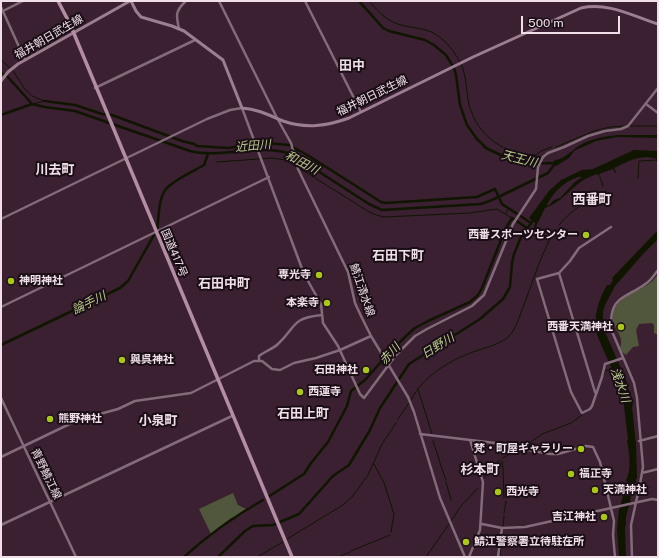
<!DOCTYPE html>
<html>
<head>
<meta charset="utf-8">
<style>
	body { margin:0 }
	#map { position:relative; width:659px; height:558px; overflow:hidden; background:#3a2031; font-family:"Public Sans",sans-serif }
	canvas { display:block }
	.frame { position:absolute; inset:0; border:2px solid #f0dee8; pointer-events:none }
	.scale { position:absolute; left:521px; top:16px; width:99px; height:18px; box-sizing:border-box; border:2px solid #f0dee8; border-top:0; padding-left:5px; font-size:12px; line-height:14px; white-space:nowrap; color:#f0dee8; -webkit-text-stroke:3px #1a0e16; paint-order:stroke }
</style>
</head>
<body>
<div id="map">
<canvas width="659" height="558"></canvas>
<div class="frame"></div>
<div class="scale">500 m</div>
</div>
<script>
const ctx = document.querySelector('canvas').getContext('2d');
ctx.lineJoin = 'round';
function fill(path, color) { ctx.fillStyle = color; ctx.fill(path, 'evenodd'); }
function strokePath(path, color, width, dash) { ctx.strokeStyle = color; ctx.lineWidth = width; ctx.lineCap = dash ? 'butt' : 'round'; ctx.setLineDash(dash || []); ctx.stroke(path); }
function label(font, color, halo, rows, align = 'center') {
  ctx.font = font + ' "Public Sans","Noto Sans JP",sans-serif'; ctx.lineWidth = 4; ctx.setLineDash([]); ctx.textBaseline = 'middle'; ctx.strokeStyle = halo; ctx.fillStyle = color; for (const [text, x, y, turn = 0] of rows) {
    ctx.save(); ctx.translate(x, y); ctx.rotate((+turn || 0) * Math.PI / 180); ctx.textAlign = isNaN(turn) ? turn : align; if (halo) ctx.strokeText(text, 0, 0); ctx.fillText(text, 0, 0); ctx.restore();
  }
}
fill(new Path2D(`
	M658,274V335L654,333V325L652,323L639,324L636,330L639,346L633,347L626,355L622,352L620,348C626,335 609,326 613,313C620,290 647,293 658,274Z
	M233,493L238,505L246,509L237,516L231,518L211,534L199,509Z`), '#50573c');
fill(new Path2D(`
	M618,135H658V138L617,137L596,141L574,151L569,158L556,166L553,162L555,160C564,160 575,147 584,143C595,138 606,136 618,135Z
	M634,150L658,151V161H656L657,159C640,154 629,161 614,168L616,172L615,173L613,169L599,174L600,177L597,174C592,176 586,178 582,181C569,190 560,203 545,208L531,237L535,223L529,218L549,191L561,180L582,170L593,169ZM578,177H582L575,182L560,198L554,200L549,205L546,206C553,193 563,182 578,177Z
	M658,230V239L644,253L615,286L605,305L603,312V320L605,332L626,380L633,405L632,407L636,444L637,477L630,500L631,501C628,509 625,516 626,525L625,527L626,557H619L617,528L619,510L627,482L626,480C632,468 629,454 627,440H628L624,406L621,390L597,335C593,316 598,301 607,285H610L613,280L612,278Z`), '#101500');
strokePath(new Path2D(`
	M369,1C376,9 383,17 393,22C403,27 415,27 426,30C441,34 453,49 460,62
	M1,60L10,68
	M461,64C467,77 466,91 469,104C476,135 506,156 536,155L541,151L552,147
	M12,70C25,86 23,95 45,101
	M32,104L45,101
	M629,126H658
	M556,147L594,131L610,127L626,126
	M533,155L537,164
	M217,162L272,158L286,160L297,166
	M299,168L371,213L383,217L470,213L497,209L512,218
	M600,177L603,186
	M638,178L639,161L658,160
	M506,213L508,209
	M559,225C572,209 588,200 606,191
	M603,376L605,371L608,370
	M418,389L432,434
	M411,400C422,377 450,360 473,352C484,348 498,345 507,338C517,329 520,314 525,302C534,278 542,251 556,229
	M398,419L409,403
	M433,441L439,459
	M521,447L531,442L542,434L571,423L582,415
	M503,458L518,449
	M439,460L446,480
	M502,461L503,468L504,498
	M374,464L384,483L394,514L391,532
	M490,467L500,460
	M483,479L489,469
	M446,482L451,500
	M504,513L506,501
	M451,521L461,506L478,488
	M503,526L504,516
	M287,539L343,505L352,497L368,475L382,444L396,423
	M502,542V535
	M371,543L390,535
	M351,551L370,543
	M257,557L283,542
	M338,557L350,552
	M426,557L449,524
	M500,557L501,544`), '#101500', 1);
strokePath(new Path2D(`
	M359,1L383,28L389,31L425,40L434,45L446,55L454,68L456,75L460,105L467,125L477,139L486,148L511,160L531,164L549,163L556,164
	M1,73L7,76L32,104L45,107L75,111L190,151C223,159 264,142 293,155L369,204L382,210L481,204L492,200L548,173L554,165
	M45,101L75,105L102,114L112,115L182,141L194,144L197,146L228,148L265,143L289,145L309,156L381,202L386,203L477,197L495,189L502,204L531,223
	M1,115L32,104
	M157,230C159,218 158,199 166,189C173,180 194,171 204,165L208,154
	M1,345L120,288L128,281L154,235
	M268,497L304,474L311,463L328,442L347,406L351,391L365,380L387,355L406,336L415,328L428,321L470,302L478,295L482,288L505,230L512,218L527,228
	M184,557C208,535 235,516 263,500
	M218,557L245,531L253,526L273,525L299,514L333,476L349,465L370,430L380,408L409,364L480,319L503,299L510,287L512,263L514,254L521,237L534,219`), '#101500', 2.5);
strokePath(new Path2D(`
	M219,1L277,118L291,143L298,169L348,272L355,303L361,316L371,336L408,397L414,412L440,498L465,557
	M305,1L361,112
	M1,7L25,60
	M1,12L23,1
	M179,29C176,15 175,11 186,1
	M95,88L195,40
	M646,104L658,113
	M1,219L207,119L230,110L242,108L304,274L321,304L323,323L338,346L360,394L364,398L396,355L415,336L427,329L472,306L484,295L513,224L536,189L538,167L543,157L548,153L564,147L588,136L605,131L621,129L628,126L658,88
	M611,227L579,248L570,261L559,273L537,279L571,392L582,413L590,409L592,406L602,377L605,364L623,358
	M559,273L595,392L596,393
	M1,307L269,177
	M259,360V356C265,351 273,349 278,344C297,326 291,318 322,315
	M1,398L76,557
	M420,434L512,445L523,449L550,454H558L586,446L593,447L600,462L614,521L613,535L615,557
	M639,441L658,436
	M1,457L78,420L118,409L135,401L191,393L254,361H262L272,369L280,370L294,363L316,358L340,350L371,336
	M642,473L658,469
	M482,524L502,528L525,527L652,499L658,500
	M1,525L232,416
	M469,557L480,530L483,482L470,440
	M498,557L502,528
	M632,557L631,525L640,484L643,467L637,398L634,383L611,329C609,294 627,299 648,282C652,279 655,274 658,270`), '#846b7a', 2.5);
strokePath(new Path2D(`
	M131,1L136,11L141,17L172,26L184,31L223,60L242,108C257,109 269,115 283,121C306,129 327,126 349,118L473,57L581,8C609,2 632,16 658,24
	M1,81L8,72L18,64L130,1`), '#9d7d90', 3);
strokePath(new Path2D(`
	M58,1L70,24L292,557`), '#b38da4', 3.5);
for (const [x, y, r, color] of [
	[586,235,4,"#aac718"],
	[319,275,4,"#aac718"],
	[11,281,4,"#aac718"],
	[327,303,4,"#aac718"],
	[621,327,4,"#aac718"],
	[122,360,4,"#aac718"],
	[366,370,4,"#aac718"],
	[300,392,4,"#aac718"],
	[50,419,4,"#aac718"],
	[581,449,4,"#aac718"],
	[571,474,4,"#aac718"],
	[595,490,4,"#aac718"],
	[498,492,4,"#aac718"],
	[604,517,4,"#aac718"],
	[466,542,4,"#aac718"]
]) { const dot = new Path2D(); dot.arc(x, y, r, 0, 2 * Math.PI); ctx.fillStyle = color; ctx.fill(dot); strokePath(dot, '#1a0e16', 1.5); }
label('11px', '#f0dee8', '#1a0e16', [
	["福井朝日武生線",49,37,-30],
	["福井朝日武生線",372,96,-26],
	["国道417号",174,253,67],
	["鯖江清水線",362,290,71],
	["青野鯖江線",46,474,64]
]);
label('bold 11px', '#f0dee8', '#1a0e16', [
	["西番スポーツセンター",578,235,"right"],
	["専光寺",311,275,"right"],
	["神明神社",19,281],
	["本楽寺",319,303,"right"],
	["西番天満神社",613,327,"right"],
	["與呉神社",130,360],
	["石田神社",358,370,"right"],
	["西蓮寺",308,392],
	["熊野神社",58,419],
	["梵・町屋ギャラリー",573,449,"right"],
	["福正寺",579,474],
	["天満神社",603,490],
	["西光寺",506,492],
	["吉江神社",596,517,"right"],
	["鯖江警察署立待駐在所",474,542]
], 'left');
label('italic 12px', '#b9c98a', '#1a0e16', [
	["近田川",253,146,-5],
	["天王川",519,159,14],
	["和田川",302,163,28],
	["論手川",89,303,-26],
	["日野川",438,346,-32],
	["赤川",390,354,-47],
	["浅水川",620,385,71]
]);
label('bold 13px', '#f0dee8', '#1a0e16', [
	["田中",352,66],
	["川去町",55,170],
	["西番町",592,200],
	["石田下町",398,256],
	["石田中町",224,284],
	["石田上町",303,414],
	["小泉町",158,421],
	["杉本町",480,470]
]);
</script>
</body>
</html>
